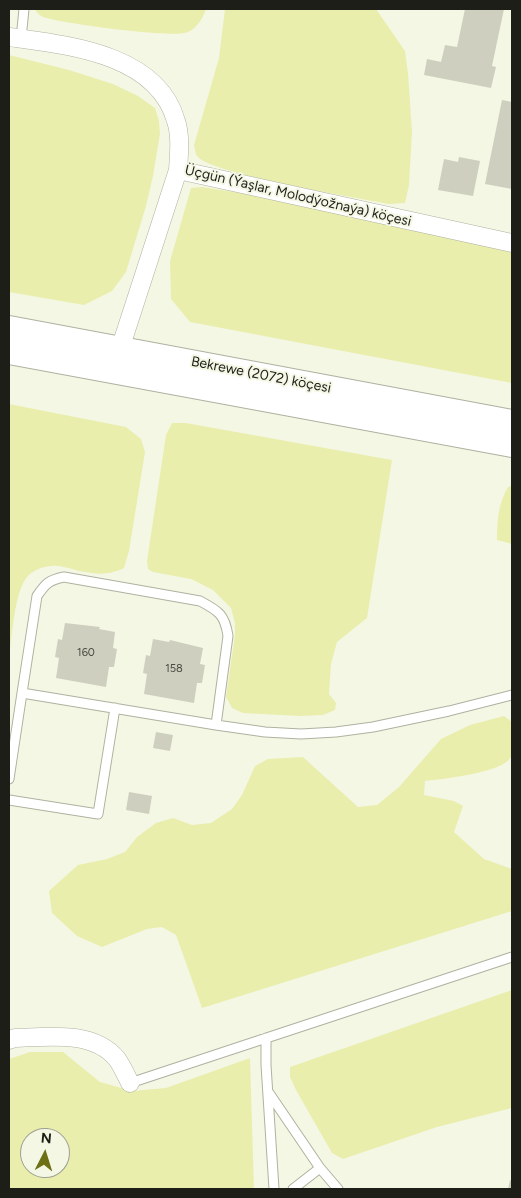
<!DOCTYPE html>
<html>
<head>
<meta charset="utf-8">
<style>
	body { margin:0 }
	#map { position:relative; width:521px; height:1198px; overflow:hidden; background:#f5f7e5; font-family:Figtree,sans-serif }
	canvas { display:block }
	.frame { position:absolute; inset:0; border:10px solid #1e1e18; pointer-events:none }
	.north { position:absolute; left:20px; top:1128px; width:50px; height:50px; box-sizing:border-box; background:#f5f7e5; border:1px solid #9fa093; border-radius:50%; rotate:5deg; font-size:14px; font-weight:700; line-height:20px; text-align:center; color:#1e1e18 }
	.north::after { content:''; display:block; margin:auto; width:18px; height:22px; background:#6d7015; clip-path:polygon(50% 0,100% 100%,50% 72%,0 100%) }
</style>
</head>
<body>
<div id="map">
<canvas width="521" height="1198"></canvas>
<div class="frame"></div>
<div class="north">N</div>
</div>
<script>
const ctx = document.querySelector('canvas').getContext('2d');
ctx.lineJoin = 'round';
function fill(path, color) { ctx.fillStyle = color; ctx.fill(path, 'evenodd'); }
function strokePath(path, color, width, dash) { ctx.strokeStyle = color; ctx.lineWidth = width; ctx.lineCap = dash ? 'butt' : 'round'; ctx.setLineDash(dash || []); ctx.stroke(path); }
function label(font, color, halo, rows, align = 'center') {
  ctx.font = font + ' Figtree,sans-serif'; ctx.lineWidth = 4; ctx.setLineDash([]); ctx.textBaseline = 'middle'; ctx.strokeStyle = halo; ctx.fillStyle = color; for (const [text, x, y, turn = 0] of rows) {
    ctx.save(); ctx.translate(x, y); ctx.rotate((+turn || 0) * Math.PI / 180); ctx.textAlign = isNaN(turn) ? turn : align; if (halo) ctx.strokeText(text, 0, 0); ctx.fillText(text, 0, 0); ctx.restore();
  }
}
fill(new Path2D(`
	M35,9H206C203,18 197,28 188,32C174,39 60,23 43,17C39,15 37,13 35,9Z
	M225,9H376L405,51L408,73L412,132L409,185L405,203L389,204C359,198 210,174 197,156C195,153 195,148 194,145L219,58Z
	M9,55L69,70L113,84L138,96L155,108L159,121L160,134L153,176L146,206L126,272L112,291L84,305L9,292Z
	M202,187L260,196L512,249V383L190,322L171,299L170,261L191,188Z
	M9,404L126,427L141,439L145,452L129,551L124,568C107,576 97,574 79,571C71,569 60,565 52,566C45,566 33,570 28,576C14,591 12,638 9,658Z
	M172,423H186L392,460L367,618L337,642L331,664L329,694L336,703L335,710L323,715L300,716L243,713L232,708L226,697L235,635V623L231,608L213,590L191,579L153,572L148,569L147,561L166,435Z
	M512,486V544L497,540C497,521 498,504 508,487Z
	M504,716L512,722C512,731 515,751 511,757C503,773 442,779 425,781L424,795L454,801L463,806L454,832L484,859L512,869V911L202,1008L176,935L162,927L147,929L102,947L77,936L52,913L49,891L78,865L107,859L125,852L137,837L156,823L173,818L192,825L211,823L232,809L242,795L255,766L268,759L303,757L358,807L377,805L399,787L441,739L470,725Z
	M512,990V1108L437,1127L343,1159L332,1153L296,1090L290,1077V1067Z
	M30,1052H63L100,1082L132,1091L166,1088L250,1058L254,1189H9V1059ZM30,1138H60V1168H30Z`), '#e9eead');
fill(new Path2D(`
	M465,9H504L492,66L496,67L491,88L424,75L427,59L441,62L445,45L457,47Z
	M502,100L512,102V189L485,184Z
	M459,157L480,161L473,196L438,190L444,159L458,162Z
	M65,623L100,627L99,629L115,632L113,648L117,649L114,667H109L106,687L56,678L59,658L55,657L58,639L62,640Z
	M153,639L169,642L170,640L203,648L200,664L205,665L202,683H197L194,703L144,694L147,674L143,673L146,655L150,656Z
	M156,732L173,735L170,751L153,748Z
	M129,792L152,796L149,814L126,810Z
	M510,1180L512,1181V1189H508Z`), '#cecfbe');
const service = new Path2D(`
	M21,39L24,9
	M216,725L228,636C225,615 219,611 200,601L64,577C49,580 46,583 37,596L22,693L216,725L265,732L301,734L336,732L373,727L449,711L512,695
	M9,779L22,693
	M9,800L98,814L115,708
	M266,1038V1065L274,1189
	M130,1083L512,957
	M269,1093L320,1168L293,1189
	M320,1168L338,1189`);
const minor = new Path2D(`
	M9,37C66,45 157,53 176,121C181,136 179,154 178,170L512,243
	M120,349L178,170
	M9,1040L15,1038C48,1037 93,1030 117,1059C122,1066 126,1075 130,1083`);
const secondary = new Path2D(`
	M9,328L512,422
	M9,352L512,445`);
strokePath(service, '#b0b1a0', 11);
strokePath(minor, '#b0b1a0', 19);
strokePath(secondary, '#b0b1a0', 26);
strokePath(service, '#fff', 9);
strokePath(minor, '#fff', 18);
strokePath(secondary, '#fff', 24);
label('11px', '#4a4a42', null, [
	["160",86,653],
	["158",174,669]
]);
label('14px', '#1e1e18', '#f5f7e5', [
	["Üçgün (Ýaşlar, Molodýožnaýa) köçesi",298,196,13],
	["Bekrewe (2072) köçesi",261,375,11]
]);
</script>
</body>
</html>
